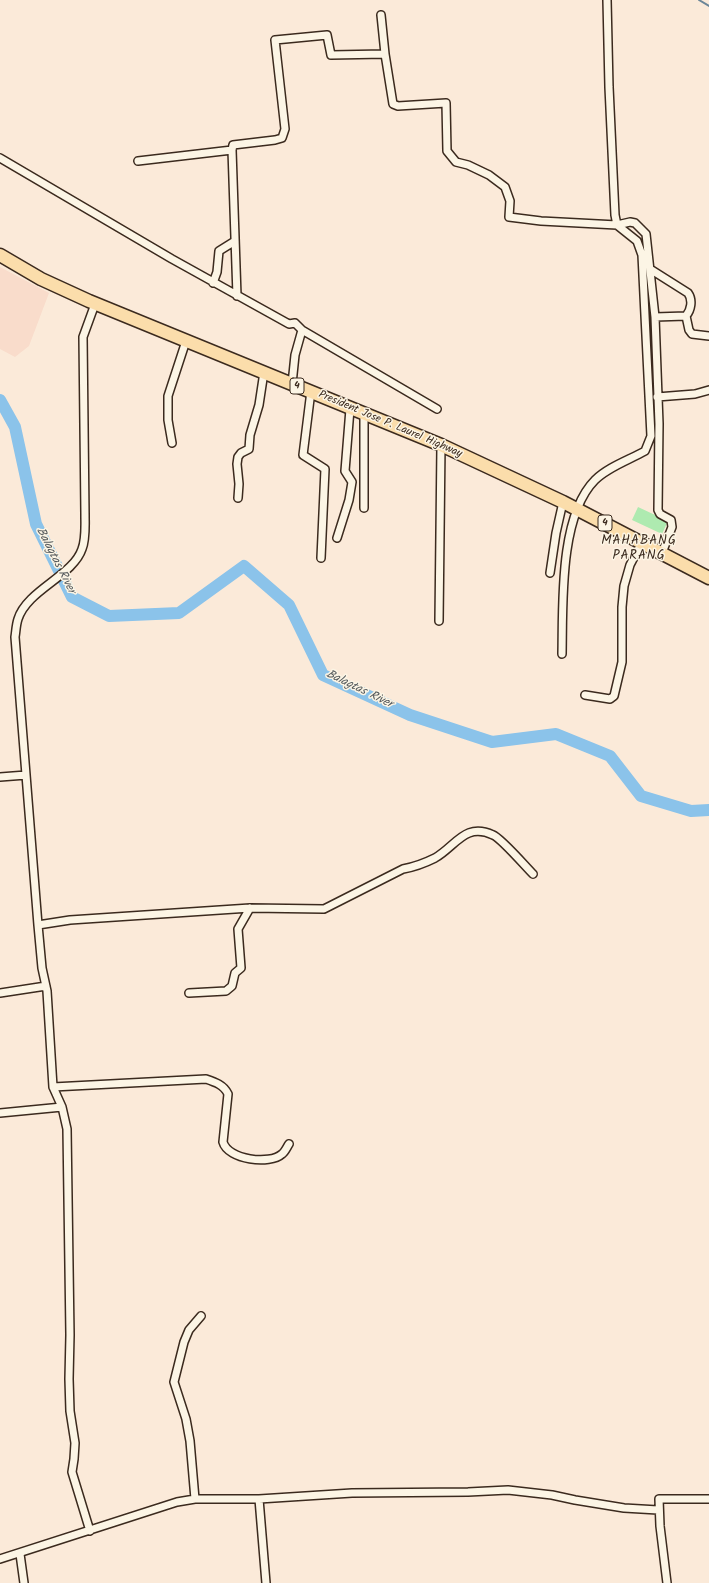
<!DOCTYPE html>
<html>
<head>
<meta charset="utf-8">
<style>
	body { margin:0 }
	canvas { display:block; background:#fbead9 }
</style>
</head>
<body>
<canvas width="709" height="1583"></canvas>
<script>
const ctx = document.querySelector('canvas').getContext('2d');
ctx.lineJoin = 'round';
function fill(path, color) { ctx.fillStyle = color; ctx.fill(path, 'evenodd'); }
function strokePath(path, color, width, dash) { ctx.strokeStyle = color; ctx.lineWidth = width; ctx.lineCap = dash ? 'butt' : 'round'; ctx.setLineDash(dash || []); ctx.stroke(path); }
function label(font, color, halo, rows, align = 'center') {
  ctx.font = font + ' Kalam,sans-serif'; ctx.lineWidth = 3; ctx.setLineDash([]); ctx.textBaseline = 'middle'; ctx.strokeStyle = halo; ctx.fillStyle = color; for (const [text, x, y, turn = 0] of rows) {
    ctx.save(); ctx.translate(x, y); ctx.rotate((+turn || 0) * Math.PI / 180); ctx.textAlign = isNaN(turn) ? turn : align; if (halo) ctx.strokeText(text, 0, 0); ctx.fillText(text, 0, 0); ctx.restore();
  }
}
fill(new Path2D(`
	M0,267L49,293L29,346L15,357L0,349Z`), '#f9dccb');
fill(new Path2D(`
	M638,507L668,521L662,534L632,520Z`), '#aeeab0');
strokePath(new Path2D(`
	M699,0L709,6`), '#6b8698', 2);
strokePath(new Path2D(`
	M0,400L15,427L36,524L72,597L109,616L179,613L244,566L289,605L323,675L410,715L492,742L556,734L610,756L641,796L691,811L709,810`), '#8bc3ea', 12);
const minor = new Path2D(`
	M381,15L385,54L393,104L398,106L446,103L447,151L456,162L468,165L489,175L505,187L510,201L509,217L541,221L617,225L630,222L635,223L646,234L655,317L659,424L658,510L660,514L671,520L672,527L662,553
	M0,158L172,259L289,324L295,323L302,330L295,355L292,384
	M138,161L232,150
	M650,269L688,293C693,300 691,310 686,316
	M213,283L217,272L219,251L235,241
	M237,296L232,150L233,145L275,140L282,138L285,129L275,40L327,35L331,55L385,54
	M655,317L686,316L689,330L692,334L709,336
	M302,330L437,409
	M311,391L303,455L325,469L321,558
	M657,397L695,394L709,390
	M364,415V508
	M172,443L168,420V396L186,341
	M238,498L239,484L237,464L238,457L241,453L249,449L250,435L259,405L264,372
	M337,538L349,500L352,482L345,471L350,409
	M550,573L556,533L563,502
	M439,621L441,445
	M562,654C563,605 559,516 595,480C608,467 629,460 645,451L651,436L642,255L637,241L617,225L615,215L609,87L607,0
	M585,695L610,699L614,696L622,662V607L624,586L630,565L642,542
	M0,777L26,775
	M38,925L70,920L250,908L324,909L403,869C414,867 425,863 435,858C456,846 465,822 493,835C501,838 525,866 533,874
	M0,993L46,986
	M189,993L226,991L232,986L235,973L241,968L238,929L250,908
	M53,1087L206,1079C215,1082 224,1085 228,1094L223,1142C228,1160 270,1165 282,1154C285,1152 287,1147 289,1144
	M0,1113L62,1107
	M195,1499L190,1441L186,1419L174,1382L184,1342L189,1330L201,1316
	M259,1499L266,1583
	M90,1531L72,1472L74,1459L75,1443L70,1411L69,1379L70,1335L67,1129L62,1107L53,1087L47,991L42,968L38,925L15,637C16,631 16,625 18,619C27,590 73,576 82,549C86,539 85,526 85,515L83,337L95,304
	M20,1554L24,1583
	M0,1559L177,1502L195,1499H259L352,1493L468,1492L508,1490L552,1495L575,1500L624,1508L658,1510
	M667,1583L660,1526L659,1499H709`);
const trunk = new Path2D(`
	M0,255L41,279L89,301L441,445L563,502L709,578`);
strokePath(minor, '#3b2a1e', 10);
strokePath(trunk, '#3b2a1e', 15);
strokePath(minor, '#fcf5e5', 7);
strokePath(trunk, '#fbddab', 12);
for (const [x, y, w] of [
	[297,386,14],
	[605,523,14]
]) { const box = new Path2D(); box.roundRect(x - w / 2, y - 8, w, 16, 3); ctx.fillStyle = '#fcf5e5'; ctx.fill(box); strokePath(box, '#3b2a1e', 1); }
label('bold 10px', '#3b2a1e', null, [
	["4",297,386],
	["4",605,523]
]);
label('11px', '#3b2a1e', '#fcf5e5', [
	["President Jose P. Laurel Highway",390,425,23]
]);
label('italic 12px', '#53585b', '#fcf5e5', [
	["Balagtas River",55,561,63],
	["Balagtas River",359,690,26]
]);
ctx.letterSpacing = '1px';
label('13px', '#3b2a1e', '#fcf5e5', [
	["MAHABANG",639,542],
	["PARANG",639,557]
]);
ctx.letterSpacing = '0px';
</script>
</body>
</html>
